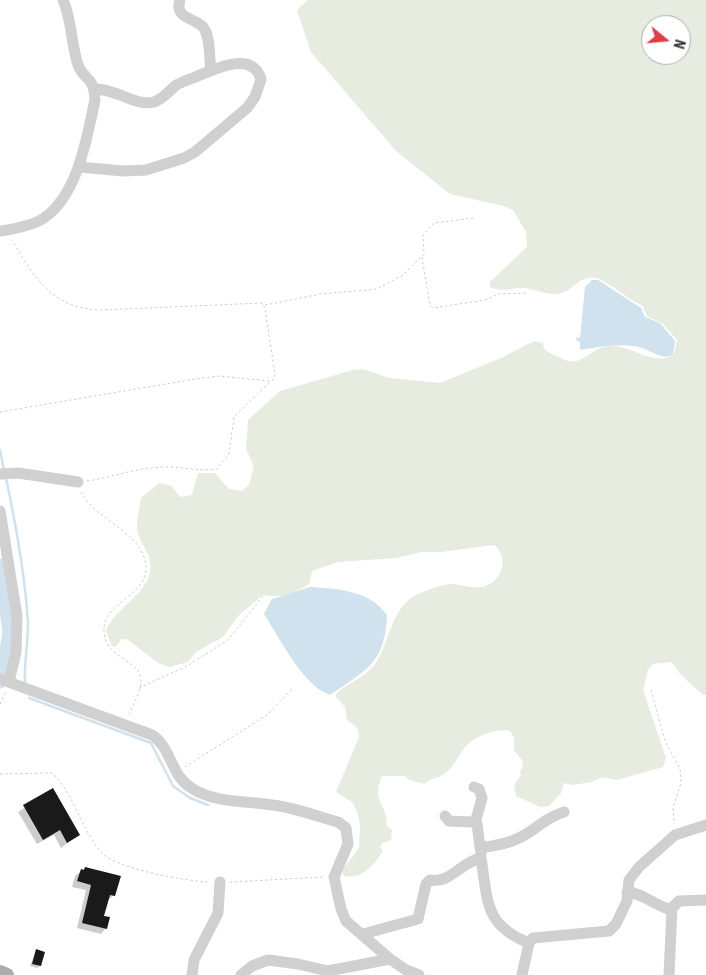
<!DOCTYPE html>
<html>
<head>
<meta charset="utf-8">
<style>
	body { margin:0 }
	#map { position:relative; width:706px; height:975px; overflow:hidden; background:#fff; font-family:"Roboto Condensed",sans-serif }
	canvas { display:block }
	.north { position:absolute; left:641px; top:15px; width:50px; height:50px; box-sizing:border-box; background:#fff; border:1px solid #adadad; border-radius:50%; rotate:107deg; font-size:14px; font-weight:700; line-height:20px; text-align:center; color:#333 }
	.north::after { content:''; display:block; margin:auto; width:18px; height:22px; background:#e63946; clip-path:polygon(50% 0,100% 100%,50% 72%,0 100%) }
</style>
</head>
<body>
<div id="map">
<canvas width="706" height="975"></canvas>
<div class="north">N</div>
</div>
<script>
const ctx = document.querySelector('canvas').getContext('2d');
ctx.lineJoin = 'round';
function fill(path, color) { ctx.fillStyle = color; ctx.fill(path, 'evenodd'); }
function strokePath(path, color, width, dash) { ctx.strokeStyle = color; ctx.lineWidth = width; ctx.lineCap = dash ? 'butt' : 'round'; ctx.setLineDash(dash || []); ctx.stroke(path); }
fill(new Path2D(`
	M308,0H706V695H703L680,674L672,662L653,664L648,670L643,690L666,758L663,767L617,780L602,777L592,782L572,785L564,783L561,793L549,806L540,807L516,796L514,785L521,775L520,772L523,766L522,760L514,750V737L510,731C499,728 478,735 469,743C459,752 456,766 444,774C438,779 433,777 424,784L409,780L405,776H382C371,802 387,802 387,826L392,830L391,840L382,843L380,847L383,851C374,865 362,880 344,876L342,870L359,848L360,826L358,815L353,803L336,792L359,737C359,727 354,725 347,720L345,707L336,697V694C348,682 365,678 375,664C389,644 390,614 411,598C420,592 440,585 450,584C463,584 475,591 488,585C504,578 508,555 494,545L441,552H422L396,558L338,562L312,571L309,584C292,595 282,598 263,595L239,615L223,637L196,652L188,662L169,667L158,663L127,639H122L115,647L112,646L106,630C117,607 145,595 150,573C154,556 140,545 137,529C136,520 140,508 141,498L159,483L172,486L180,497L192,495L198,473H215L229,489L242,491L249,485L254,466L246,449L248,420L280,391L353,370L363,369L389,378L440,383L501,358L534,341L543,343L544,349C550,354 555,355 561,358C581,370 589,348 609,346C634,345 652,367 674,355L677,340L663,324L647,316L642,305C629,301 604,278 596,278C578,276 576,288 562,293C551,297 536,289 524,288C512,287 502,293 490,287V282L527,247L526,232L513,210L504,206L450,194L396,151L311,52L297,10ZM651,25H681V55H651Z`), '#e6ecdf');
fill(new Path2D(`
	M592,280H598L641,308L645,317L660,323L675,341L673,355C662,361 651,350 639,347C618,343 600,347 580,350V342L576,340L577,337L580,338L585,287Z
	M310,587C339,589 369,590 387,615C385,664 366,670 330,695C303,686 279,637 264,614L272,599Z`), '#cfe2ee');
fill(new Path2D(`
	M52,790L79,834L61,848L54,835L37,844L18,812Z
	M85,868L114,895L107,901L103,917L106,928L101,934L77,928L86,890L72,887L75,876Z
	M36,951L40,966L37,968L30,966Z`), '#0003');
strokePath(new Path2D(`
	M0,450L4,470
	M6,478C16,525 25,574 28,623C28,643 24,662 25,682
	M29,698L151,743L173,786L190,798L208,805`), '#cfe2ee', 2.5);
strokePath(new Path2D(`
	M0,566L10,631L6,658L0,681`), '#cfe2ee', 15);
fill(new Path2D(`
	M53,788L80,835L67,843L60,830L43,840L23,805Z
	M85,867L121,876L115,896L110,895L104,916L110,917L107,929L82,923L91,885L77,881L81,869L84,870Z
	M36,949L45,952L41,966L32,964Z`), '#1a1a1a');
strokePath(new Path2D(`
	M422,257L430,305L433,308L485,300L498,294L528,293
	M265,305L321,294L377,289L403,275L424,254L423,235L434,223L474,218
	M0,412L195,379L219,376L269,381L273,380L275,375L265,308L262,303L101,310C53,309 34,278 12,240
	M87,481C113,477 135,468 163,467C181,466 199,472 217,469L229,454L234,417L271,381
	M81,492C94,518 135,530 144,557C157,594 104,600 104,629C103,658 139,659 141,679C142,690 133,704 129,715
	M139,688L187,666L228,640L263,596
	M651,690L665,741L680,769L681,783L673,808L674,824
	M0,704L6,691
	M185,767L267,715L293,688
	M0,774L52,773C74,794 81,828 100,851C114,869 186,881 209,882
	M230,882L324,877`), '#cdcdcd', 1, [2.5, 2.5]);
strokePath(new Path2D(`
	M180,0C174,19 194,17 203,27C211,37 209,59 211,71
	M79,167L123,171L146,170L184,158L195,152L247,108L255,97L261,79C252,51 218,68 200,75C192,79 182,81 175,86C168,92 163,99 154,102C136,107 115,88 94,89
	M0,231C14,229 32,226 44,218C78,195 87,137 95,100C94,75 84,81 78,65C71,44 72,20 63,0
	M0,474L18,473L78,482
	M0,511L17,616L16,652L9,682
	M0,679L152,735C171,747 171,775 190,787C216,805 249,800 279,806C299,809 319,817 338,822L346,828L348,844L334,877L341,909L346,921L390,959L406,970L419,975
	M474,787L479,789L482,798L475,823
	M445,816L449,821L472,822L477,824L481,854
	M481,848C494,846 507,844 519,838C538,829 542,819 564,812
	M627,892C644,893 656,907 672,910
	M363,934L418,919L426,884L430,880C450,884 461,862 481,858C488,901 484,925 529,943
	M192,975L194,960L218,913L220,882
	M241,975L252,966L268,960L298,964L328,971L390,959
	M522,975L529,943L533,938L609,931L616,924L627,901L629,880L639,867L675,835L706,825
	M669,975L672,908L679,901L706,900`), '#d0d0d0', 11);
strokePath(new Path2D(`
	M0,972L7,975`), '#ababab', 14);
</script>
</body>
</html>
